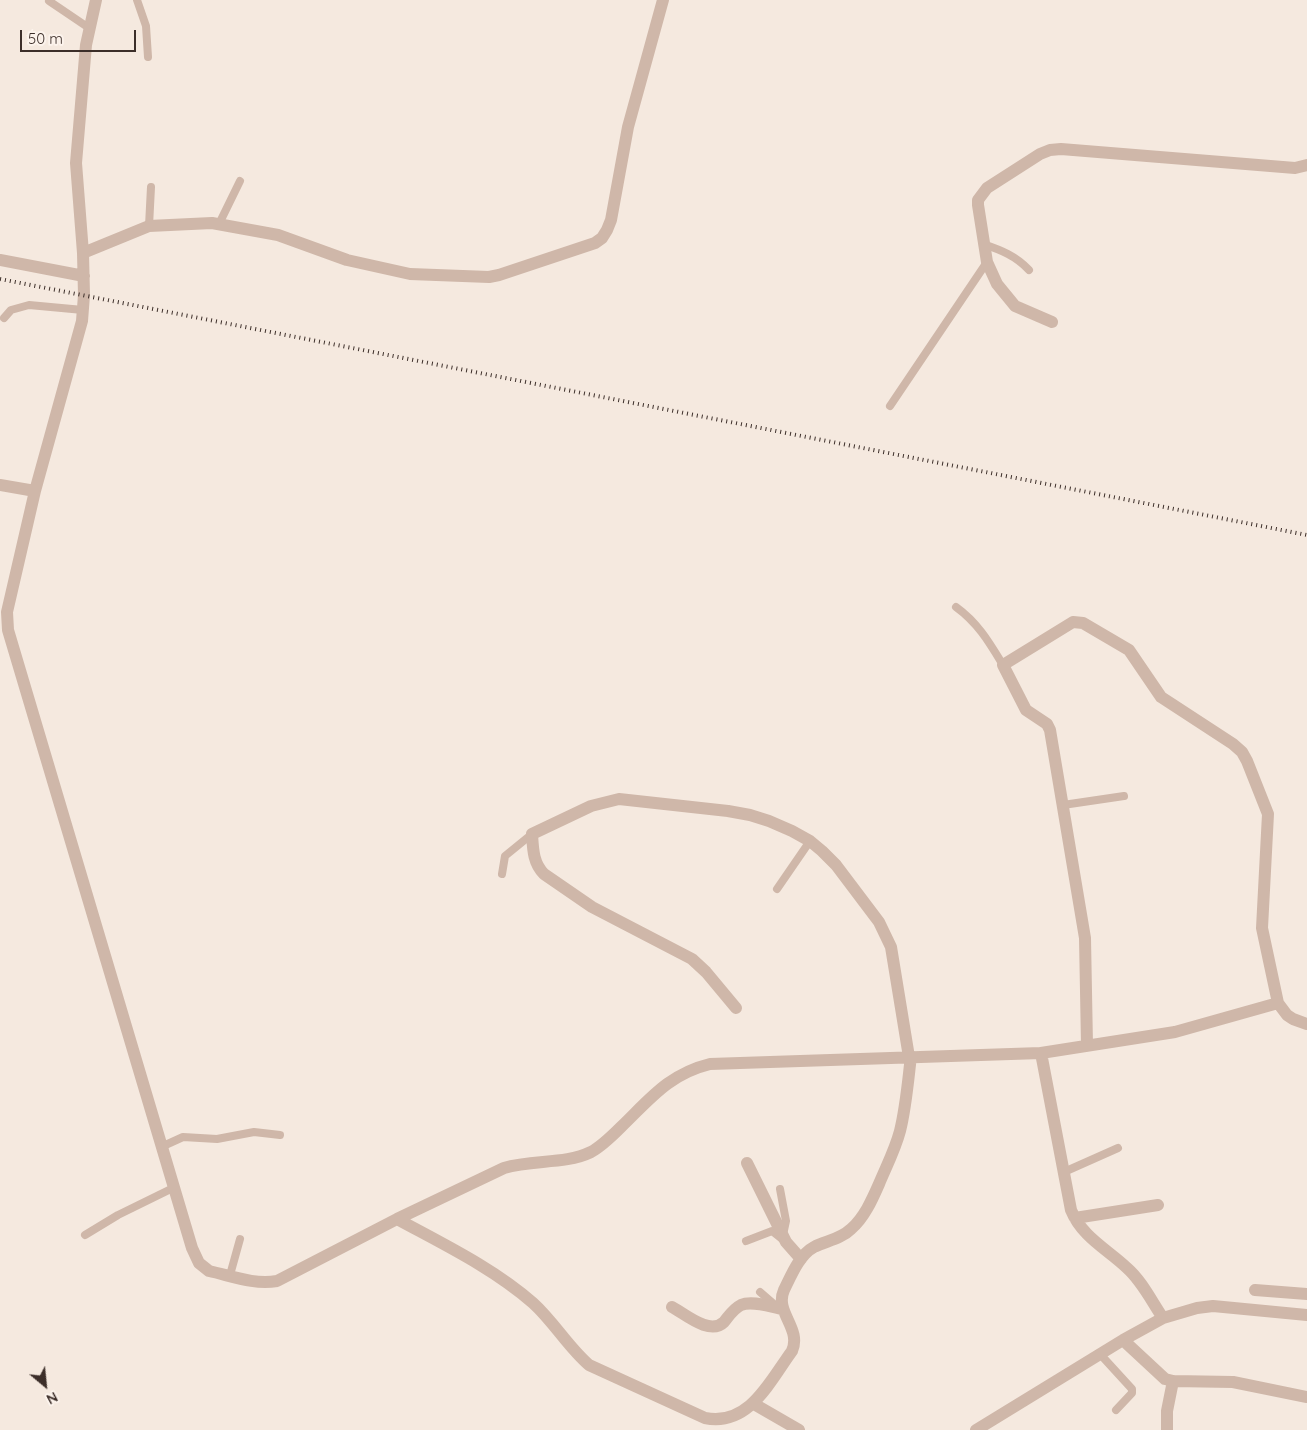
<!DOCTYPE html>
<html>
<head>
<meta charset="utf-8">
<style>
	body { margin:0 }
	#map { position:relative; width:1307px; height:1430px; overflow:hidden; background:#f5e9df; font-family:Quicksand,sans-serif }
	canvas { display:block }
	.north { position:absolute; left:20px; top:1360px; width:50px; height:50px; -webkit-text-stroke:4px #fcf3ec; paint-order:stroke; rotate:152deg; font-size:14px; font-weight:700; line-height:20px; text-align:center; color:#3c2e29 }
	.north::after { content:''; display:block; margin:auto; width:18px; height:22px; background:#3c2e29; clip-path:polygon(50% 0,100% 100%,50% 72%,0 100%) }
	.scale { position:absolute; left:20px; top:30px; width:116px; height:22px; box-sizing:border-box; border:2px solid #3c2e29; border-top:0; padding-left:6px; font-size:15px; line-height:18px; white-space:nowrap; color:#3c2e29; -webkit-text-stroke:4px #fcf3ec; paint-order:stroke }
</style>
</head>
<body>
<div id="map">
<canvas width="1307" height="1430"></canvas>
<div class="north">N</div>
<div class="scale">50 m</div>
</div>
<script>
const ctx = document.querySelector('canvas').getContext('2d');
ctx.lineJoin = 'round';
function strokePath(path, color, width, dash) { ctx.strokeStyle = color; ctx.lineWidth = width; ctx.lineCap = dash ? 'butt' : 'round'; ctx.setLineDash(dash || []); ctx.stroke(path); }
strokePath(new Path2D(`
	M137,0L146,26L148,57
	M49,1L89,28
	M219,224L240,181
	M149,226L151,187
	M983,244C1001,250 1016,256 1029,270
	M4,318L11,310L29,305L83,310
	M890,406L987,262
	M956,607C978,623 989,642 1003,665
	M1063,805L1124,796
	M502,874L505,856L532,834
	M777,889L810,841
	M161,1147L183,1137L217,1139L254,1132L280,1135
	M1064,1172L1118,1148
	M780,1189L786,1221L783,1235
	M85,1235L118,1215L173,1188
	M746,1241L772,1231L782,1239
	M230,1275L240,1239
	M760,1292L775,1305
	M1100,1354L1132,1389V1393L1116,1410`), '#cfb7a9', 8);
strokePath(new Path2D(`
	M96,0L86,45L76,163L83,253L84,295L82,321L35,491L7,612L8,630L192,1248L199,1263L209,1271C232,1276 254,1285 277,1281L397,1219L504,1168C533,1159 564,1165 591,1152C602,1146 612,1136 621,1127C650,1099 669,1074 710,1064L1041,1053L1175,1032L1278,1003
	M83,253L149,226L212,223L278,235L347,260L410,274L489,277L499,275L595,243L602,238L607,230L611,220L628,127L663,0
	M0,260L84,276
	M1052,322L1015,306L997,284L987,262L978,205V200L987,188L1040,154L1050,150L1061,149L1295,168L1307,165
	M0,485L35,491
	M736,1008L706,972L692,959L592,907L544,874C533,863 533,849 532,834L591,806L619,799L728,811L750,815L769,821L792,831L810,841L822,851L836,865L879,922L891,947L909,1057
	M1087,1045L1085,938L1050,730L1047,724L1026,710L1003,665L1073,622L1083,623L1129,650L1161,697L1233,744L1242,752L1247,761L1268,814L1262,928L1278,1003L1287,1015L1293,1019L1307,1024
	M1041,1053L1071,1210C1082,1237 1107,1249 1127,1268C1142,1281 1152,1302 1163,1318
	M747,1163L786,1242L801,1259
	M1075,1218L1158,1205
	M397,1219C443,1244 493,1268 533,1303C554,1322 568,1347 589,1365L705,1418C749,1427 770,1381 792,1351C802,1328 774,1312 784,1290C791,1276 799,1255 814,1247C826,1241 841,1239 851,1229C864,1218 872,1200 879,1184C886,1167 895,1150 900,1131C906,1107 908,1081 911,1056
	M1255,1290L1307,1294
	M672,1307C685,1314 710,1336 724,1322C729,1316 733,1309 741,1305C752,1300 771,1307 783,1309
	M1123,1340L1165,1379L1173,1381L1233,1382L1307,1397
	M754,1404L799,1430
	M976,1430L1123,1340L1163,1318L1197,1308L1213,1306L1307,1315
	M1167,1430V1411L1173,1381`), '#cfb7a9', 12);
strokePath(new Path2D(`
	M0,279L1307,535`), '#3c2e29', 4, [1, 4]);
</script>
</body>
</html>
